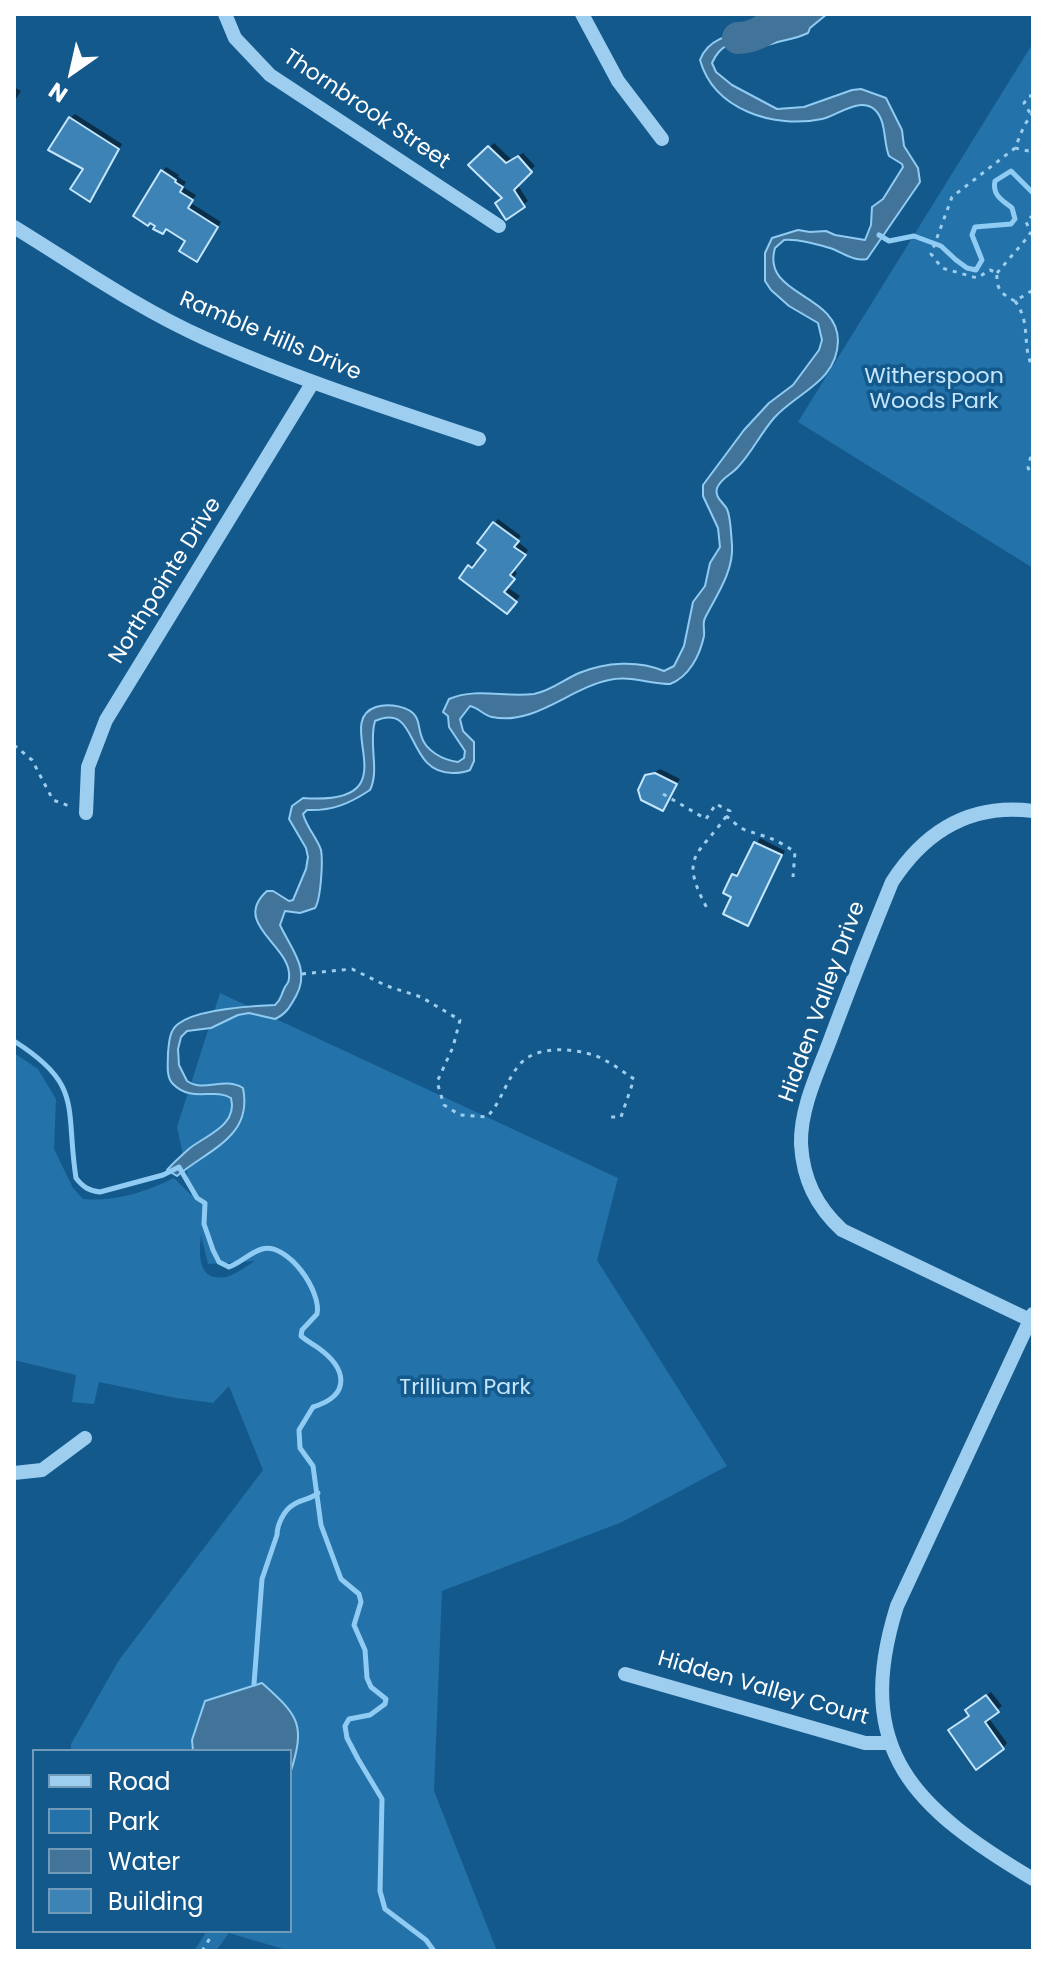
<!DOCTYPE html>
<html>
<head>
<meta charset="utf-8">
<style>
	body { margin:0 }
	#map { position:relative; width:1047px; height:1965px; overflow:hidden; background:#14598c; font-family:Poppins,sans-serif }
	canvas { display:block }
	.frame { position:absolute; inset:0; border:16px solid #fff; pointer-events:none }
	.legend { position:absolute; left:32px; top:1749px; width:260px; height:184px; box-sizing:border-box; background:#14598c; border:2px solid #729bba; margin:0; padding:10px 14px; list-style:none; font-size:24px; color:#fff }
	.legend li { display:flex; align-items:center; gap:16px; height:40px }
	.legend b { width:40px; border:2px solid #729bba }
	.north { position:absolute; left:32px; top:32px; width:80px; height:80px; -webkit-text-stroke:6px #14598c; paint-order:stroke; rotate:214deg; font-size:22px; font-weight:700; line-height:32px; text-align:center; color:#fff }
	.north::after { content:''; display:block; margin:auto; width:28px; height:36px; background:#fff; clip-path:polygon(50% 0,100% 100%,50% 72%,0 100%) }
</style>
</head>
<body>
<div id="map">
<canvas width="1047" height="1965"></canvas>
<div class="frame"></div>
<ul class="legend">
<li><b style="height:10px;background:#9dcef0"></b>Road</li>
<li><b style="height:22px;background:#2372a9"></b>Park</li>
<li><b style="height:22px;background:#427499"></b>Water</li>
<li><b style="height:22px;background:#3d83b5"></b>Building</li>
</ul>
<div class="north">N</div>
</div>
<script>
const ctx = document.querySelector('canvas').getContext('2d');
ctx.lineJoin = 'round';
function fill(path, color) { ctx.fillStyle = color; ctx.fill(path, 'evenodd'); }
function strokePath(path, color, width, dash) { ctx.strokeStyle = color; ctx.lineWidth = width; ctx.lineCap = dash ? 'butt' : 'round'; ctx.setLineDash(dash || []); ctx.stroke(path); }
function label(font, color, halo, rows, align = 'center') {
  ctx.font = font + ' Poppins,sans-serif'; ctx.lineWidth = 7; ctx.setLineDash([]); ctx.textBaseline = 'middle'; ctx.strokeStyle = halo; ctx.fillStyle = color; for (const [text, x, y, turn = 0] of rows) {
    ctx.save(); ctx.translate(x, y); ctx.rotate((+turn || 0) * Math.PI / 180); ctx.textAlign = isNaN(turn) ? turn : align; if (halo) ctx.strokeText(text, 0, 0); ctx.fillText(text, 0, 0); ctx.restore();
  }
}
fill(new Path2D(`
	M1033,43V568L798,422Z
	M220,993L618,1178L597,1260L727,1466L622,1522L442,1591L434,1791L497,1951H290L229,1933L216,1951H194L207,1931H290V1751H71V1744L119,1660L263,1470L229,1386L213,1403L176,1398L99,1382L94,1404L72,1402L76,1375L14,1360V1053L38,1069L56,1099L54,1149L73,1188L83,1199C114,1202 146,1192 174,1178L192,1196L177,1127ZM201,1235L208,1264L255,1261C246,1266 235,1275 226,1277C197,1282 199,1254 201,1235Z`), '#2372a9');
const water = new Path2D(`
	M804,14H827L810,28L808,33C796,39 783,40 771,44C748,50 726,31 712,63L716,72L732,85L777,109L804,107L852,90L861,89L886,98L902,130L904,146L918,168L920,182L867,259C854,262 842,252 830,248C816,244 799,239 784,240L775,248C761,296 838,293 838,341C837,382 797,392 774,418C761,433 752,452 738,467C731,475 721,478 717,488C714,497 723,502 727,509C731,518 731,535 732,545C734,571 716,596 705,618C702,624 705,630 704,636C700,655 689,677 670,684C649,684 630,675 609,680C570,688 534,726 492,717C483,715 479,708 470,706L460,719L463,731L474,742V761L470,770C464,773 459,773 452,773C404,772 420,701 375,721C368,743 380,770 370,790C349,804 332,811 307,810L303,814C307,828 317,838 321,850C323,861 321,899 315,908L300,913L285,911L280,925C291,949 311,969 296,996C290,1007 286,1014 275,1019L249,1013L238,1015L211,1028L187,1031L181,1037L178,1049L179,1065L187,1081C204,1093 224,1076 243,1088C253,1137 209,1149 177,1176L167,1170C174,1162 182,1155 190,1148C207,1135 238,1125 231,1098C214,1087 192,1104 172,1083C166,1076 168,1063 168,1053C169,1043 169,1031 178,1024C197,1009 251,1006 275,1005C282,999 280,997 284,989C286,983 289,985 289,978C293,946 230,924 267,891H273L289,901L293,900L306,869L308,857L306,848L289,819L292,806L303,798C415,806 330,722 376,707C388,703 410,706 416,717C419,722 419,729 421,735C425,751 443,760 458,762L464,758L465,751L449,727L448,716L443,712L449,699C477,687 505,698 534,694C551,691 563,680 579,673C606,662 638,660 664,671L674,666L684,646L693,602L705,586L710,563L720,547L718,528L703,496V485L744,430L769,403L793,385L819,350L822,340L818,323L789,306L771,290L765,281V253L772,238L798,230L810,232L826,231L835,235L865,240L871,225L872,207L883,199L903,167L902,164L889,156C883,142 887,120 874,109C858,97 837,116 822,119C774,129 714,110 700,60C710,33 742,34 766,27C777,24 787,20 798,18Z
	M262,1683C299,1716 306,1724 290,1774V1751H193L192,1740L205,1701Z`);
fill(water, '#427499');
strokePath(water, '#8fcbf3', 2);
fill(new Path2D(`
	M14,87L21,91L14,102Z
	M75,114L122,144L94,195L70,118Z
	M494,143L512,160L523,153L535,166L517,184L528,201L523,205L504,197L471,165Z
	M166,167L179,175L178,177L186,182L183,187L196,195L191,203L221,222L201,255L188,240L162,172Z
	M498,519L521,536L517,541L528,550L513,570L517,573L507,587L520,596L511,607L461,578L474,562L477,564L489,549L479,543Z
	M660,769L680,779L662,809L647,777Z
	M760,838L785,851L748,923L734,875L738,870L741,872Z
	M991,1692L1002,1706L988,1717L1007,1743L1003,1748L971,1715L972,1706Z`), '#0007');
strokePath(new Path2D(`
	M879,235L889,241L914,236L941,246L956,260L967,268L976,270L982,260L972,235L975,227L1011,224L1015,219L1012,208C1002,200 992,195 995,181L1011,171L1033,193
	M14,1041C84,1085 65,1107 76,1178C83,1187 89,1191 100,1192L163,1175L179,1167L197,1198L205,1203L204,1224L213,1250L219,1262L229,1267C240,1263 251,1252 262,1249C288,1242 322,1292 317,1314L302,1330L301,1336C307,1341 311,1343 317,1347C347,1368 352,1395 313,1407L299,1430L300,1448L313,1466L321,1525L341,1579L359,1594L361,1602L354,1625L365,1650L367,1678L371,1687L386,1699L385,1704L370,1715L349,1719L345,1726L347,1738L358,1759L382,1799L380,1891L385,1909L426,1940L434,1951
	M254,1684L262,1579L277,1535C277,1525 284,1510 293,1505C301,1499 310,1500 318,1493`), '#8fcbf3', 5);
strokePath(new Path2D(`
	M738,38C762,38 775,18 797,14`), '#427499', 32);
const building = new Path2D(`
	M69,117L119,149L90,202L70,189L83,169L48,150Z
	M488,146L506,163L518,156L532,172L514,190L525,207L506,220L495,203L502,198L468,165Z
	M161,170L176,180L175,182L183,187L180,192L193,200L188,208L218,227L197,262L179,251L185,241L166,229L163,234L153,229L155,226L150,223L148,226L133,216Z
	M493,522L519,541L514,547L526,555L510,575L515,579L504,592L517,602L507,614L459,578L468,565L472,568L486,550L477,543Z
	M655,773L677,784L663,811L641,800L638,790L645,775Z
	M754,842L782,855L748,926L723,914L731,897L723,893L732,874L737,876Z
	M986,1695L999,1712L985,1722L1004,1749L976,1770L948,1730L969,1716L965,1710Z`);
fill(building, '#3d83b5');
strokePath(building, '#c4e5fb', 2);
strokePath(new Path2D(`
	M1033,96H1029L1024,103L1033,118
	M1033,112L1024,126L1015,148L952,197L931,254L942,268L977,278L990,270L997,273C996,289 1001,294 1015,301L1033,290
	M1015,148L1033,152
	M997,273L1027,238L1031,232L1026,222L1033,215
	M1015,301C1032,324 1021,346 1033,368
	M1033,447L1028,468L1033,477
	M14,745L32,760L53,800L72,807
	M663,794L706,819L716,804L730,811C699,857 677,853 708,910
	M726,816C733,821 740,829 748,831C770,838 774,838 795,852L793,877
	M302,974L352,969L387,986L421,997L460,1020L453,1047L437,1082L444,1105L460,1115L487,1117C502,1101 506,1080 520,1064C537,1045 573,1048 596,1056C609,1061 622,1071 634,1079L621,1117H608
	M202,1951L212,1935`), '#9dcef0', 3, [4, 6]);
strokePath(new Path2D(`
	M225,14L235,38L270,75L499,226
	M582,14L618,81L662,139
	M14,227C76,265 137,308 204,338C293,378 387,408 479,439
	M1033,811C971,803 925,831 892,882C870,936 849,989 829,1043C817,1074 800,1110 801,1144C803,1179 816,1206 842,1230L1030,1320L1033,1314
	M86,813L88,767L106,720L313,382
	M1030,1320L897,1606C851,1752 916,1809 1033,1879
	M14,1473L42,1470L85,1438
	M625,1674L865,1743H889`), '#9dcef0', 14);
label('22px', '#fff', '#14598c', [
	["Thornbrook Street",366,110,34],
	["Ramble Hills Drive",270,337,23],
	["Northpointe Drive",166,581,-58],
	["Hidden Valley Drive",823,1002,-70],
	["Hidden Valley Court",763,1689,16]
]);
label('22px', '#c4e5fb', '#14598c', [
	["Witherspoon",934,377],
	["Woods Park",934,402],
	["Trillium Park",465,1388]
]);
</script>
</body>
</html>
